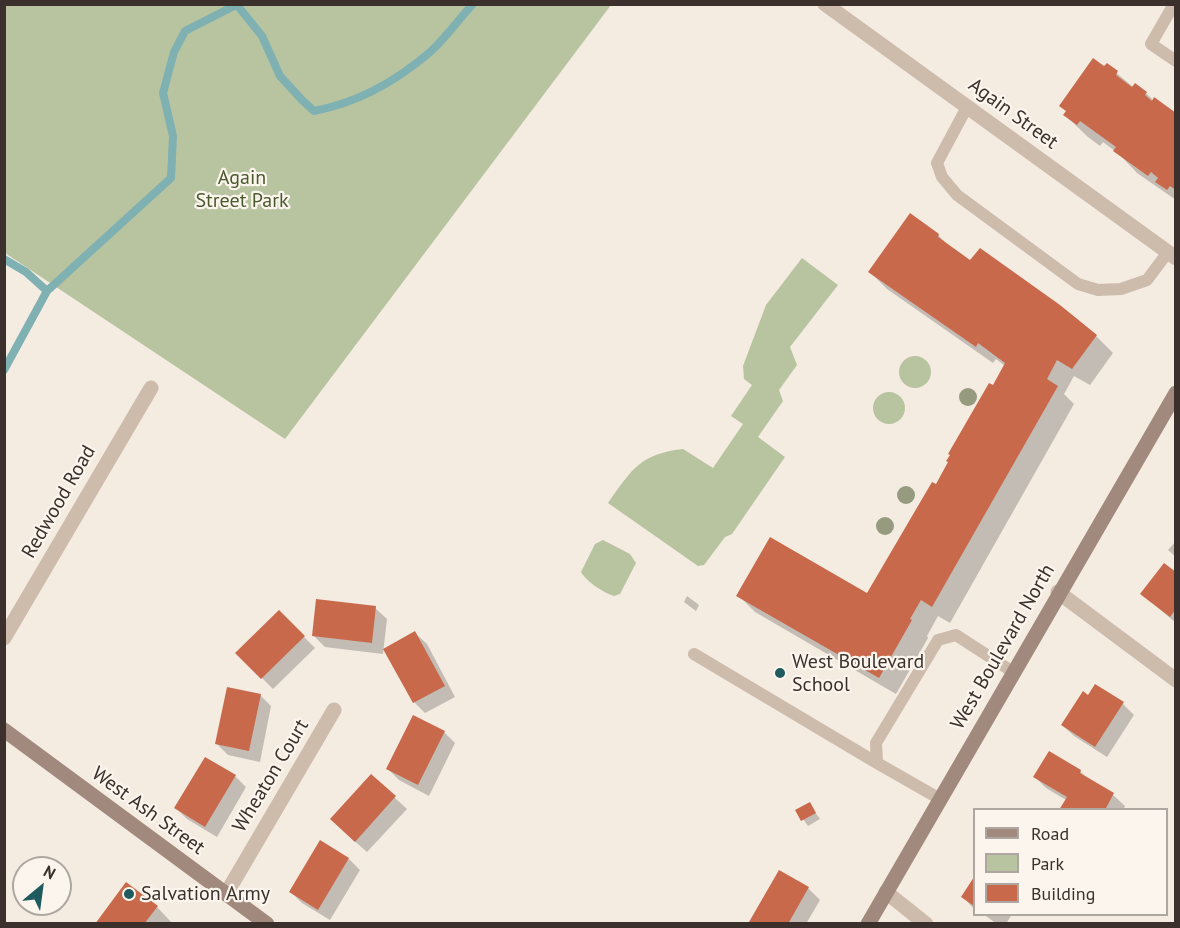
<!DOCTYPE html>
<html>
<head>
<meta charset="utf-8">
<style>
	body { margin:0 }
	#map { position:relative; width:1180px; height:928px; overflow:hidden; background:#f4ebe1; font-family:"PT Sans",sans-serif }
	canvas { display:block }
	.frame { position:absolute; inset:0; border:6px solid #3b302b; pointer-events:none }
	.legend { position:absolute; left:973px; top:808px; width:195px; height:108px; box-sizing:border-box; background:#fbf5ee; border:2px solid #aea6a0; margin:0; padding:8px 10px; list-style:none; font-size:18px; color:#3b302b }
	.legend li { display:flex; align-items:center; gap:12px; height:30px }
	.legend b { width:30px; border:2px solid #aea6a0 }
	.north { position:absolute; left:12px; top:856px; width:60px; height:60px; box-sizing:border-box; background:#fbf5ee; border:2px solid #aea6a0; border-radius:50%; rotate:29deg; font-size:16px; font-weight:700; line-height:24px; text-align:center; color:#3b302b }
	.north::after { content:''; display:block; margin:auto; width:21px; height:27px; background:#1f5a5e; clip-path:polygon(50% 0,100% 100%,50% 72%,0 100%) }
</style>
</head>
<body>
<div id="map">
<canvas width="1180" height="928"></canvas>
<div class="frame"></div>
<ul class="legend">
<li><b style="height:8px;background:#a18a7d"></b>Road</li>
<li><b style="height:16px;background:#b8c4a0"></b>Park</li>
<li><b style="height:16px;background:#c8694b"></b>Building</li>
</ul>
<div class="north">N</div>
</div>
<script>
const ctx = document.querySelector('canvas').getContext('2d');
ctx.lineJoin = 'round';
function fill(path, color) { ctx.fillStyle = color; ctx.fill(path, 'evenodd'); }
function strokePath(path, color, width, dash) { ctx.strokeStyle = color; ctx.lineWidth = width; ctx.lineCap = dash ? 'butt' : 'round'; ctx.setLineDash(dash || []); ctx.stroke(path); }
function label(font, color, halo, rows, align = 'center') {
  ctx.font = font + ' "PT Sans",sans-serif'; ctx.lineWidth = 4.5; ctx.setLineDash([]); ctx.textBaseline = 'middle'; ctx.strokeStyle = halo; ctx.fillStyle = color; for (const [text, x, y, turn = 0] of rows) {
    ctx.save(); ctx.translate(x, y); ctx.rotate((+turn || 0) * Math.PI / 180); ctx.textAlign = isNaN(turn) ? turn : align; if (halo) ctx.strokeText(text, 0, 0); ctx.fillText(text, 0, 0); ctx.restore();
  }
}
fill(new Path2D(`
	M4,5L5,4L611,5L285,439L5,253Z
	M802,258L838,285L790,347L797,365L779,390L783,401L758,437L785,457L732,534L725,537L704,565L698,566L608,503C632,469 640,454 683,449L713,468L743,424L731,416L752,385L744,379L743,366L766,305Z
	M899 372a16 16 0 1 1 32 0a16 16 0 1 1-32 0Z
	M873 408a16 16 0 1 1 32 0a16 16 0 1 1-32 0Z
	M603,540L630,554L636,563L620,594L614,596C604,593 587,582 581,572L595,544Z`), '#b8c4a0');
fill(new Path2D(`
	M1107,65L1133,87L1146,93L1154,101L1176,114V200L1137,173L1119,154L1103,142L1100,146L1088,137L1065,115L1067,112L1060,106Z
	M938,235L954,251L1096,336L1113,353L1090,385L1074,376L1064,394L1074,404L950,623L938,616L927,636L928,638L896,694L755,612L738,595H868L937,486L1005,366L996,359L993,363L887,289L870,272Z
	M1176,541V557L1168,550Z
	M1176,574V623L1142,594Z
	M687,596L699,605L696,611L684,602Z
	M375,608L387,619L383,654L325,647L314,636Z
	M279,612L315,648L273,689L237,653Z
	M415,633L427,644L455,697L425,713L414,702Z
	M260,695L271,706L260,762L228,755L217,744Z
	M1089,697L1123,704L1134,715L1107,757L1074,736L1062,725Z
	M444,732L455,743L429,796L399,780L388,769Z
	M1080,771L1089,780L1113,795L1125,806L1123,810H1061L1066,800L1046,788L1035,777Z
	M235,776L246,787L217,837L187,819L176,808Z
	M371,776L407,809L367,852L343,831Z
	M809,804L820,819L808,826L797,810Z
	M349,859L360,870L330,920L302,903L291,892Z
	M780,872L808,888L820,900L806,924H752Z
	M974,879V909L963,897Z
	M157,907L173,924H96Z
	M983,914H1012L1006,924H997Z`), '#0003');
strokePath(new Path2D(`
	M237,5L262,36L280,76L302,100L314,111C357,103 396,81 429,53C445,39 458,20 473,4
	M4,259L26,272L47,291L4,370
	M47,291L171,178L173,136L163,93L174,52L185,31L238,4`), '#7fb0b2', 8);
fill(new Path2D(`
	M1093,58L1104,66L1107,63L1118,71L1116,75L1132,87L1135,83L1147,92L1145,95L1152,101L1154,97L1176,113V190L1170,186L1167,190L1155,182L1158,178L1151,172L1148,176L1113,151L1116,147L1080,121L1077,125L1063,115L1066,111L1059,106Z
	M910,213L939,234L938,237L970,260L980,248L1060,305L1097,335L1072,369L1057,360L1047,379L1058,386L932,607L921,600L910,619L912,620L879,678L736,596L770,537L867,593L932,482L936,484L948,462L946,461L950,455L948,454L989,383L993,385L1005,363L978,343L976,347L868,272Z
	M1164,563L1176,572V609L1170,617L1140,594Z
	M316,599L376,606L372,643L312,636Z
	M279,610L305,636L261,679L235,653Z
	M415,631L445,686L413,703L383,649Z
	M1095,684L1124,702L1095,747L1061,725L1083,691L1088,695Z
	M227,687L261,694L249,751L215,744Z
	M413,715L445,731L418,785L386,769Z
	M1049,751L1081,770L1080,773L1114,793L1105,810H1059L1067,797L1033,777Z
	M205,757L236,775L205,827L174,808Z
	M371,774L396,796L355,842L330,819Z
	M810,802L816,813L801,821L795,810Z
	M320,840L349,858L318,910L289,892Z
	M779,870L809,887L788,924H751L749,922Z
	M974,877V906L961,897Z
	M126,882L158,906L144,924H95Z`), '#c8694b');
strokePath(new Path2D(`
	M1174,4L1151,44L1176,61
	M967,107L937,163L942,177L957,195L1078,284L1098,290L1121,289L1147,280L1168,252
	M694,654L877,763
	M940,799L877,763L876,743L938,640L956,635L1013,672`), '#cdbbac', 12);
strokePath(new Path2D(`
	M825,4L1176,258
	M1058,592L1176,680
	M4,638L151,388
	M886,892L926,924
	M226,894L334,710`), '#cdbbac', 15);
strokePath(new Path2D(`
	M4,730L267,924
	M868,924L1176,393`), '#a18a7d', 15);
ctx.fillStyle = '#969b7f';
for (const [x, y] of [
	[968,397],
	[906,495],
	[885,526]
]) { ctx.beginPath(); ctx.arc(x, y, 9, 0, 2 * Math.PI); ctx.fill(); }
for (const [x, y, r, color] of [
	[780,673,6,"#1f5a5e"],
	[129,894,6,"#1f5a5e"]
]) { const dot = new Path2D(); dot.arc(x, y, r, 0, 2 * Math.PI); ctx.fillStyle = color; ctx.fill(dot); strokePath(dot, '#fbf5ee', 2); }
label('20px', '#3b302b', '#fbf5ee', [
	["Again Street",1013,114,36],
	["Redwood Road",59,502,-60],
	["West Boulevard North",1003,647,-60],
	["Wheaton Court",271,776,-59],
	["West Ash Street",148,811,36]
]);
label('20px', '#4a5a2e', '#fbf5ee', [
	["Again",242,178],
	["Street Park",242,201]
]);
label('20px', '#3b302b', '#fbf5ee', [
	["West Boulevard",792,662],
	["School",792,685],
	["Salvation Army",141,894]
], 'left');
</script>
</body>
</html>
